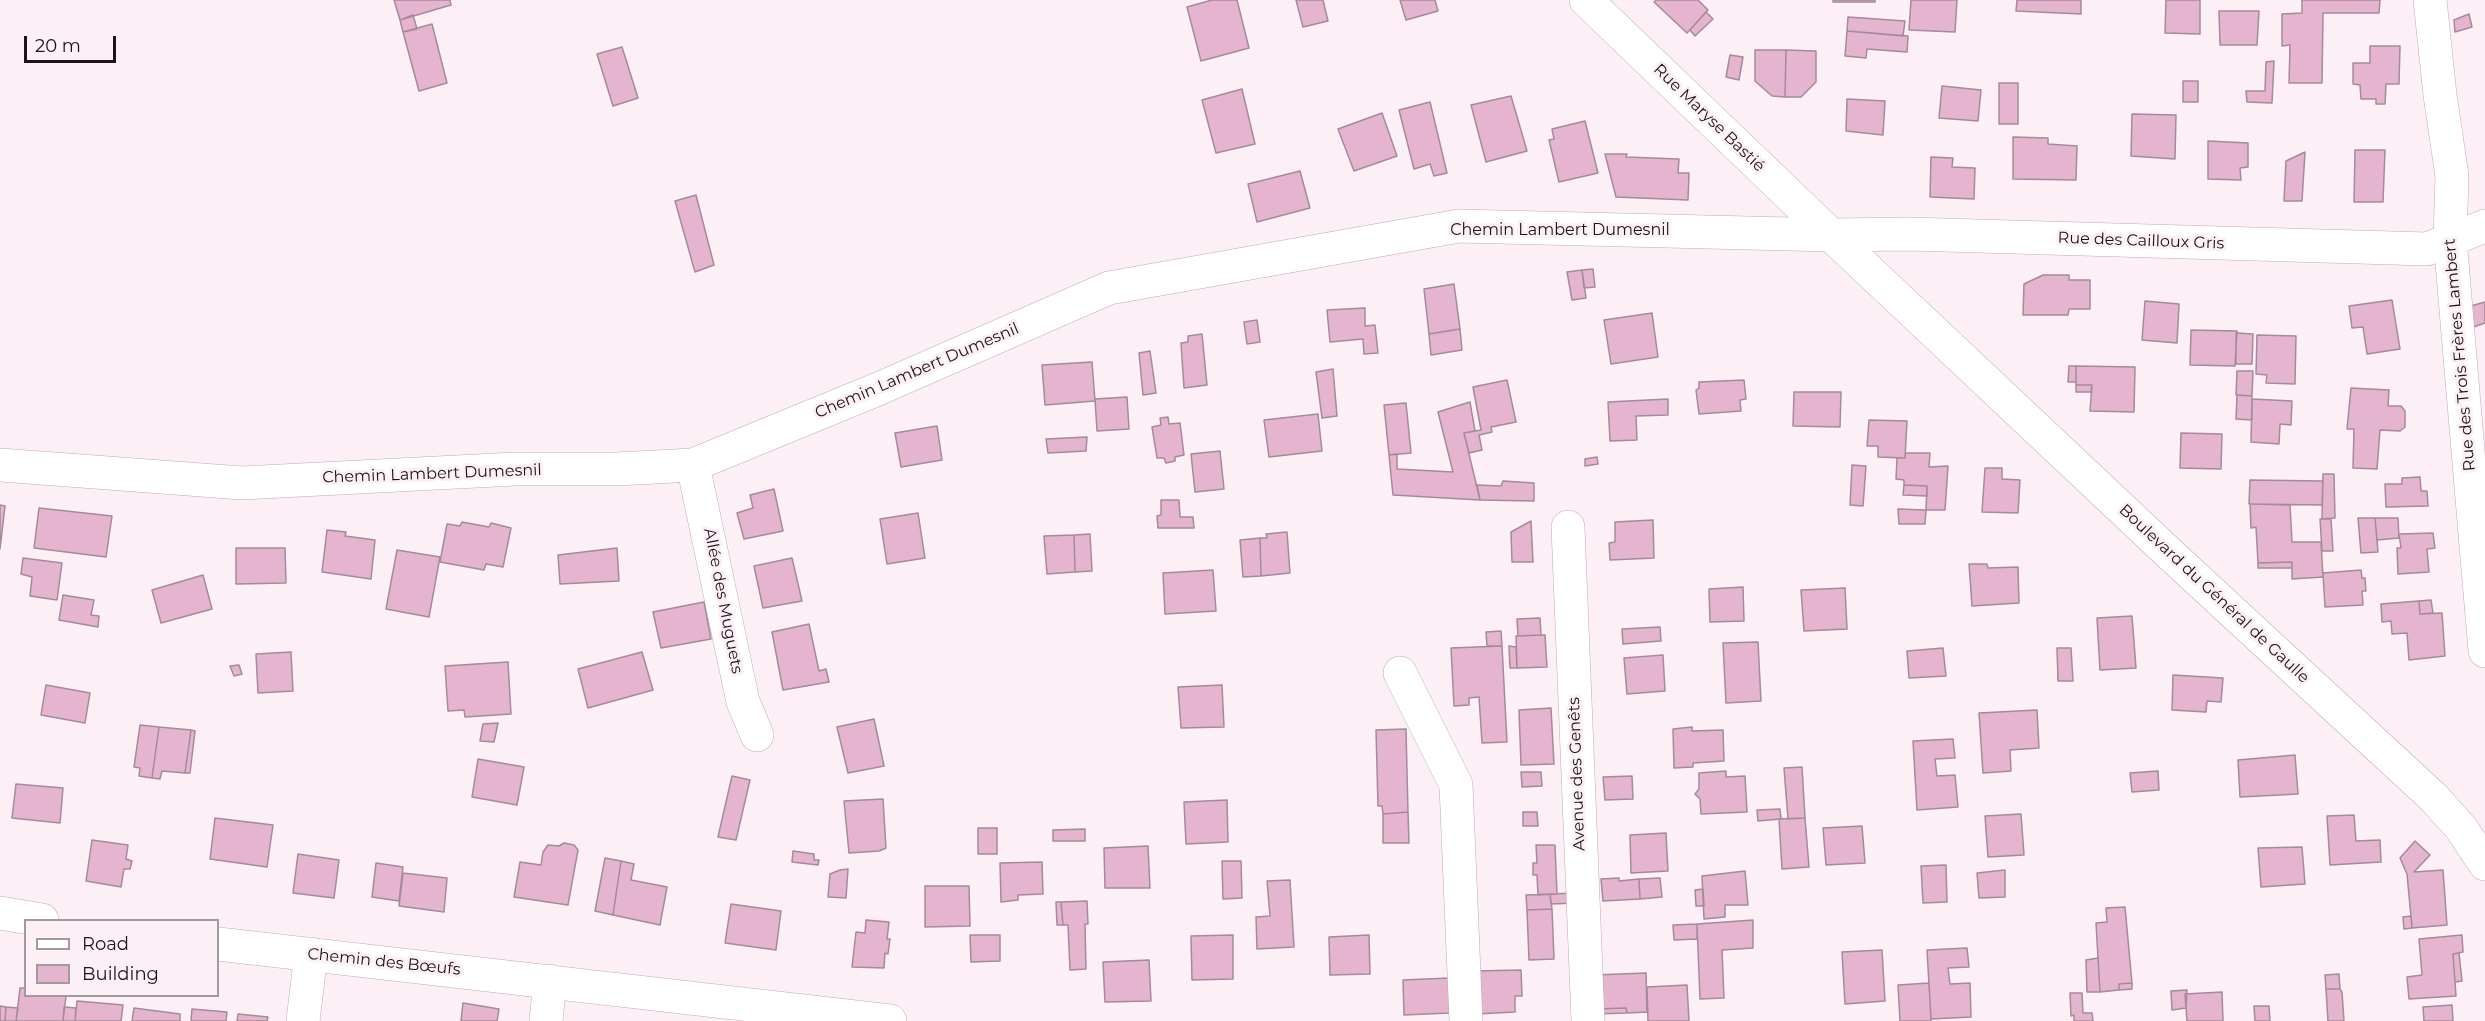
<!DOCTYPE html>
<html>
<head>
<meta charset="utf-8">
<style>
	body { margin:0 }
	#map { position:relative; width:2485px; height:1021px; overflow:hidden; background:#fcf0f6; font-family:Montserrat,sans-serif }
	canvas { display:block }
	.legend { position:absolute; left:24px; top:919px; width:195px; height:78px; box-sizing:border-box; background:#fcf0f6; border:2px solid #a3989e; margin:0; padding:8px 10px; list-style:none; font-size:18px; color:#1e1319 }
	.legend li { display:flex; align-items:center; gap:12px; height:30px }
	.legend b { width:30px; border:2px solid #a3989e }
	.scale { position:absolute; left:24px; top:36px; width:92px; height:27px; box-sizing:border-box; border:3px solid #1e1319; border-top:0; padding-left:8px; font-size:18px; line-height:21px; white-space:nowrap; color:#1e1319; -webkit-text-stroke:4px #fcf0f6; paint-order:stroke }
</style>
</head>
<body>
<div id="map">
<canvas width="2485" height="1021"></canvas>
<ul class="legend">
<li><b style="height:8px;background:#fff"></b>Road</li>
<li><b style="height:16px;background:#e5b4cf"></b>Building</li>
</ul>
<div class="scale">20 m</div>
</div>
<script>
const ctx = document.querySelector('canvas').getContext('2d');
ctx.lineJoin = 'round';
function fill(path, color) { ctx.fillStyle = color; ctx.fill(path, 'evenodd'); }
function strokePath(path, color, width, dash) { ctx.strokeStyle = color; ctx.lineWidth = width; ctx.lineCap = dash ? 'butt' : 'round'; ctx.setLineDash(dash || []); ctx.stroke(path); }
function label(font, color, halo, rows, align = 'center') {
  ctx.font = font + ' Montserrat,sans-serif'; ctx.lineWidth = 6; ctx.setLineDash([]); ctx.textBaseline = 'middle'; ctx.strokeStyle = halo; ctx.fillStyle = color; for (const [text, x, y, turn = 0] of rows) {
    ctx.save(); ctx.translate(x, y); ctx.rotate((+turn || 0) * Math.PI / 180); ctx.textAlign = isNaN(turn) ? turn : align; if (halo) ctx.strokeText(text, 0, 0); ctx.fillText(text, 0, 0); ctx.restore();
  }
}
const building = new Path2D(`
	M394,0H450L451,5L400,20Z
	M1212,0H1237L1249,48L1201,61L1187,7Z
	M1296,0H1323L1328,21L1303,27Z
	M1400,0H1435L1438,11L1406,20Z
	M1656,0H1698L1708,10L1687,33L1654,2Z
	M1833,0H1875V2H1833Z
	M1911,0H1957L1955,32L1909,30Z
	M2017,0H2081V14L2016,11Z
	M2166,0H2200V34L2165,33Z
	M2302,0H2380L2379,13H2323L2322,83H2289L2290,45L2282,46V14L2302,13Z
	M2219,11H2259L2257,45H2220Z
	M1706,12L1713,19L1695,36L1690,30Z
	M2469,14L2472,27L2455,32L2454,20Z
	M413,15L417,29L403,32L400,20Z
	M1848,17L1905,21L1903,36L1847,31Z
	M432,24L447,83L419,91L403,32Z
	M1847,31L1908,36L1907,52L1867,49L1866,58L1845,56Z
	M2370,46H2400L2399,84H2386L2385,104H2376V99H2361L2360,85L2353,84V63H2370Z
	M622,47L638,98L613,106L597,54Z
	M1755,50H1786L1785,97L1772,96L1755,81Z
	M1786,50L1816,51V82L1801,97H1785Z
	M1730,55L1743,57L1739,80L1726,77Z
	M2274,61L2272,103L2247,102L2246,91H2265L2266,62Z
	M2183,81H2198V102H2183Z
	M1999,83H2018V124H1999Z
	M1942,86L1981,90L1978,121L1939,118Z
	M1242,89L1255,144L1216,153L1202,100Z
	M1511,96L1527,151L1486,162L1471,105Z
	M1847,99L1885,101L1883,135L1846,131Z
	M1430,102L1447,173L1434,176L1430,164L1414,169L1399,110Z
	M1382,113L1397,156L1354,171L1338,129Z
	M2132,114L2176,115L2175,159L2131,156Z
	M1585,121L1598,173L1559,182L1549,140L1554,139L1552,129Z
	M2013,137L2048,138V144L2077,146L2076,180L2013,179Z
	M2208,141L2248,143V167L2240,168L2241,180L2208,179Z
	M2355,150H2385L2383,202H2354Z
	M2305,152L2302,201H2284L2286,161Z
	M1605,154H1627L1626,157L1679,159L1678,173H1689L1688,200L1616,197Z
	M1931,157L1953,158L1952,167L1975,168L1974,199L1930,197Z
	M1300,171L1310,208L1257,222L1248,184Z
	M696,195L714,265L695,272L675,201Z
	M1593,269L1595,287L1584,288L1582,270Z
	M1582,270L1586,298L1572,300L1567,272Z
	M2043,275H2069V280H2090V309H2069L2068,315H2023L2024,284Z
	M1454,284L1460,329L1429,334L1424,289Z
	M2392,300L2400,349L2367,354L2363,327L2352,328L2349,306Z
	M2145,301L2179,304L2177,343L2142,340Z
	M2485,302V323L2468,329L2471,306Z
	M1365,308V326L1375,325L1378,353L1364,354L1363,339L1330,342L1327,310Z
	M1652,313L1658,357L1611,364L1604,320Z
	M1257,320L1260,342L1247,344L1244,322Z
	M1460,329L1462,350L1431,355L1429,334Z
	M2191,330L2237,331L2235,366L2190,365Z
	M2236,333L2253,334L2252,364H2236Z
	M1202,334L1207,385L1184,388L1181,343L1188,342V336Z
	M2257,335L2296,336L2295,384L2266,383L2267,375L2256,374Z
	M1150,351L1156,393L1143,395L1139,353Z
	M1092,362L1095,401L1045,405L1042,365Z
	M2069,366H2076V382H2068Z
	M2076,366L2135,367L2134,412L2090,411L2092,385H2076Z
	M1333,369L1337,416L1322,418L1316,372Z
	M2237,371H2253L2252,396L2236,395Z
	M1507,380L1516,422L1491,427L1492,432L1479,435L1482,450L1469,453L1464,433L1481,430L1473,387Z
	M1744,380L1746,399L1740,400L1741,411L1699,414L1696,390L1699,388V382Z
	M2076,385H2092L2091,392H2076Z
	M2351,388L2389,390L2388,406H2401L2405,411V427L2400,431L2380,430L2377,469L2353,468L2354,429H2347Z
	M1794,392H1841L1840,427L1793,426Z
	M2237,395L2252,396V420L2236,419Z
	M1127,397L1129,429L1097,431L1095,399Z
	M1668,399V415L1636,416L1637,440L1610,441L1608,402Z
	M2252,399L2292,401L2291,425L2280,424L2279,444L2251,442Z
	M1470,402L1475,431L1464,433L1480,500L1393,495L1389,455L1397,454V469L1453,472L1438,412Z
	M1406,403L1411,453L1389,455L1384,405Z
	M1318,414L1322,451L1269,457L1264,420Z
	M1168,417L1169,424L1180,423L1184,455L1175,457V461L1166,463L1164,458H1157L1152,427L1161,425L1160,418Z
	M1869,420L1907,421L1905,458L1878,457V446H1867Z
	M937,426L942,460L901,467L895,433Z
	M2181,433L2222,434L2221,469L2180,468Z
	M1087,437L1086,451L1048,453L1046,439Z
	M1220,451L1224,489L1195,492L1191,454Z
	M1905,453H1930L1929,467L1948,466L1945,510H1926L1927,486L1904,485V480L1896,479L1897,458H1905Z
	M1597,457L1598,464L1585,466V459Z
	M1852,465L1866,466L1863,506L1850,505Z
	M1985,468H2002V479L2020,480L2018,513L1982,512Z
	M2323,474H2334L2335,518L2322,519Z
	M2420,477L2421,491H2427L2428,506L2386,507L2385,484H2402V478Z
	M2250,480L2323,481L2322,505L2249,504Z
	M1503,481L1534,483V501L1480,500L1477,485L1501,486Z
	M1904,485L1927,486V496L1903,495Z
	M774,489L783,531L744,539L737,513L753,508L750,495Z
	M1161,500H1179L1180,517H1193L1194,528H1158L1157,516L1161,515Z
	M2250,504L2290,505L2292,542H2321L2323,577L2292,579V562L2258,563L2256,527L2251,528Z
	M0,505L5,506L0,549Z
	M39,508L112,516L106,557L34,548Z
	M1898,509L1926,510L1925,524H1899Z
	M918,513L925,558L887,564L880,519Z
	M2358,518H2375L2378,552L2361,553Z
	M2375,518H2398L2399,538L2377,540Z
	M2320,519H2331L2333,551H2322Z
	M1653,520L1654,558L1610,560L1609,543L1615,542V522Z
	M1531,521L1533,562H1512L1511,532Z
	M462,522L489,527L491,523L511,528L503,567L486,564L484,570L440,562L447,524L460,526Z
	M327,530L346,532L345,536L375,540L371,579L322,572Z
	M1287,532L1290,573L1261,576L1260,538H1267L1266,534Z
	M2433,533L2435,548L2427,549L2429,572L2398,574L2397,548H2401L2399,534Z
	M1090,534L1092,571L1075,572L1074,535Z
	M1074,535L1075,572L1047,574L1044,536Z
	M1260,538L1261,576L1243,577L1240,540Z
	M236,548H285L286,583L236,584Z
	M617,548L619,581L560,584L558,555Z
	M397,550L440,557L429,617L386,609Z
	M23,558L62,563L57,600L30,596L32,577L21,574Z
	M792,558L802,601L763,608L754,566Z
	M2292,562V568H2258V563Z
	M1969,564H1987L1988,568L2018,567L2019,603L1972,606Z
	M1213,570L1216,611L1165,614L1163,573Z
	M2361,570L2362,578H2365L2366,591H2362L2363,605L2325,607L2323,573Z
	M203,575L212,609L161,623L152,590Z
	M1743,587L1744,621L1710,622L1709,589Z
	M1845,588L1847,629L1804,631L1801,590Z
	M63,595L94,600L91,615L99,616L98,627L59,620Z
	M2431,600L2433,613L2420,614L2419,601Z
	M2419,601L2420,614L2442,613L2445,656L2409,660L2407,633L2392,634L2391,621L2382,622L2381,604Z
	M704,602L711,639L661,648L653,612Z
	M2132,616L2136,668L2100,670L2097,618Z
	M1540,618L1541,635L1518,636L1517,619Z
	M809,624L819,671L826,669L829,682L783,690L772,632Z
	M1660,627L1661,641L1623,644L1622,629Z
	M1501,631L1502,646H1487L1486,632Z
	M1541,635H1545L1547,667L1517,668L1516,636Z
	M1758,642L1761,701L1726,703L1723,643Z
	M1502,646L1507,742L1482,743L1479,697L1469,698V705L1454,706L1451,648Z
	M1509,646L1516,647L1517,668H1510Z
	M1943,648L1946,676L1909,678L1907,651Z
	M2057,648H2071L2073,681H2058Z
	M291,652L293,691L258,693L256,654Z
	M642,652L653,690L588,708L578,669Z
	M1663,655L1665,691L1627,694L1624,658Z
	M508,662L511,714L465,717L464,710L448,711L445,666Z
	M239,665L242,674L234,676L230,666Z
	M2173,675L2223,678L2221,702L2207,701L2206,712L2172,710Z
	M46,685L90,693L85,723L41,715Z
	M1222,685L1224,727L1181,728L1178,687Z
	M1551,708L1554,764L1521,765L1519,710Z
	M2037,710L2039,748L2010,750L2011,771L1983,773L1979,713Z
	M874,719L884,766L848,773L837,727Z
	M498,723L494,742L480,741L483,724Z
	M140,725L159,727L152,778L139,776L140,768L134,767Z
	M159,727L191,730L185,773L162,771L160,779L152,778Z
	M1692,727V731L1723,730L1724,761L1693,763V767L1674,768L1673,729Z
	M1406,729L1408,812L1383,814L1382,806H1378L1376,730Z
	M191,730L195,731L190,773H185Z
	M1953,739L1955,758L1935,759L1937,776L1955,775L1958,807L1917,810L1913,741Z
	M2295,755L2298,794L2240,797L2238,760Z
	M478,759L524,767L517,805L472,797Z
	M1802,767L1805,818L1788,819L1784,768Z
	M1726,771V777L1745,776L1747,812L1701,814L1700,799L1695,794L1699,789V773Z
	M2158,771L2159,790L2132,792L2130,773Z
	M1521,772H1541L1542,786L1522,787Z
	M732,776L750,780L736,840L718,837Z
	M1632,776L1633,799L1605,800L1603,777Z
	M16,784L63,788L60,823L12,818Z
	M883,799L886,848L879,851L849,853L844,801Z
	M1227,800L1228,842L1186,844L1184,802Z
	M1780,809L1781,819L1758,821L1757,810Z
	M1408,812L1409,843H1383V814Z
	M1523,812H1537L1538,826H1523Z
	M2021,814L2024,855L1988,857L1985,816Z
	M2354,815L2356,841L2380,840L2381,862L2330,865L2327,816Z
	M215,818L273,825L267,867L210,859Z
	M1805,818L1809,867L1782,869L1779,819Z
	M1862,826L1865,863L1826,865L1823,828Z
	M978,828H997V854H978Z
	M1085,829V841H1053V830Z
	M1666,833L1668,871L1631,873L1630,835Z
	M92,840L128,845L126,859L132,861L130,869H124L121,887L86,881Z
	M2415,841L2430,855L2414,872L2443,870L2447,925L2412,928L2407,874L2400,858Z
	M564,843L574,845L578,850L568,905L514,897L520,862L541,865L543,852L548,845L559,846Z
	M1536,845H1555L1557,894L1538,895L1537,875H1533V863H1537Z
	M1148,846L1150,888H1105L1104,848Z
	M2302,847L2305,884L2261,887L2258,848Z
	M793,851L814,854V860H819L818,865L792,862Z
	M298,854L339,860L334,898L293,893Z
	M605,858L621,861L613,915L595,911Z
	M621,861L634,864L631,880L667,887L660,925L613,915Z
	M1222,861H1241L1242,898L1223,899Z
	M1042,862L1043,894L1018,895V900L1001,902L1000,863Z
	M376,863L403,867L399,901L372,897Z
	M1946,865L1947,902L1923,903L1921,866Z
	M848,869L846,898L828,897L830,874L840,870Z
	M2005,870V897L1979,898L1977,873Z
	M1745,871L1748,905H1725V917L1704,919L1702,876Z
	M403,873L447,878L444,912L399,906Z
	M1619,878V881L1639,879L1640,899L1603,901L1601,879Z
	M1660,878L1662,897L1640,899L1639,879Z
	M1290,880L1294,947L1257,949L1256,917L1270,916L1267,881Z
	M925,886H969L970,926L925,927Z
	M1703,889L1704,906H1696L1695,890Z
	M1575,893L1576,903L1551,904L1550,894Z
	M1550,894L1552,909L1527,910L1526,895Z
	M1087,901L1088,924H1085L1086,969L1070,970L1068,925H1063L1061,902Z
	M1056,902H1061L1063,925H1057Z
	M731,904L781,911L776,950L725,943Z
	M2125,907L2132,983L2119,984V990L2100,992L2096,923L2107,922L2106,908Z
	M1552,909L1554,959L1529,960L1527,910Z
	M2411,916L2412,928L2404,929L2403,917Z
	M866,920L889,922L887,939H890L888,954L885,953L884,968L852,967L856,932L865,933Z
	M1753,920V948L1722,950L1724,998L1700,999L1697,924Z
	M1697,924V939L1674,940L1673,925Z
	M970,935H1000V961L971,962Z
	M1233,935V979L1192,980L1191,936Z
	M1369,935L1370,974L1330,975L1329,937Z
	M2462,935L2463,952L2453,954L2456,996L2409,999L2407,977L2422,975L2419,939Z
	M1967,948L1969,967L1948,968L1950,984L1970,983L1971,1017L1931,1019L1927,950Z
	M1882,950L1885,1001L1845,1004L1842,952Z
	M2459,953L2462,981L2455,982L2453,954Z
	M2098,958L2100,992H2087L2086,960Z
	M1149,960L1151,1001L1105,1002L1103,962Z
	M1521,970L1522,996H1515V1012L1476,1014L1475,971Z
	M1646,973L1647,1012L1627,1013L1626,1008L1596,1009L1594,975Z
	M2339,974L2340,989H2326L2325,975Z
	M1449,978L1450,1013L1404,1015L1403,980Z
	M1929,983L1931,1021H1900L1898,985Z
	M2132,983V989L2119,990V984Z
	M1687,985L1689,1021H1648L1647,987Z
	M20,988H26V996H66L63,1021H16Z
	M2326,989H2340L2342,992L2344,1021H2328Z
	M2187,990L2186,1008L2172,1010L2171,991Z
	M2222,992L2223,1021H2187L2185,994Z
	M2070,993H2082L2083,1013H2092L2093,1021H2074V1015L2071,1016Z
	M77,1001L123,1005L121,1021H75Z
	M463,1003L499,1009L497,1021H461Z
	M2452,1005L2453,1021H2424L2423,1007Z
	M0,1006L6,1007L5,1021H0Z
	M2254,1006H2269L2270,1021H2255Z
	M6,1007L18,1008L16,1021H5Z
	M64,1007L76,1008L75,1021H63Z
	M134,1008L180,1014V1021H132Z
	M1626,1008L1627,1013L1596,1014V1009Z
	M192,1009L227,1012L226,1021H191Z
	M238,1014L268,1017L267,1021H237Z`);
fill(building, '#e5b4cf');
strokePath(building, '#a58a99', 1.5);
const minor = new Path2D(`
	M1586,0L1831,235L2171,555L2434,798L2461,828L2485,864
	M0,465L242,483L515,469H617L693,465L878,389L1109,288L1459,226L1831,235L1909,234L2427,249L2485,226
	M693,465L743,702L757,735
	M1568,527L1588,1021
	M1400,673L1456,785L1466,1021
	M0,913L42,920
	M218,944L890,1021
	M303,1021L311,954
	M546,1021L550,981`);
const major = new Path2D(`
	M2430,0L2440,95L2452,176L2450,239L2485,651`);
strokePath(minor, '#c4a7b7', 34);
strokePath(major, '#c4a7b7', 34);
strokePath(minor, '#fff', 33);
strokePath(major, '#fff', 33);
label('16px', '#1e1319', '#fcf0f6', [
	["Rue Maryse Bastié",1709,118,44],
	["Chemin Lambert Dumesnil",1560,230],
	["Rue des Cailloux Gris",2141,241,2],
	["Rue des Trois Frères Lambert",2460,355,-95],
	["Chemin Lambert Dumesnil",917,371,-23],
	["Chemin Lambert Dumesnil",432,474,-2],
	["Boulevard du Général de Gaulle",2214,594,43],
	["Allée des Muguets",723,601,79],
	["Avenue des Genêts",1577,774,-92],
	["Chemin des Bœufs",384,962,6]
]);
</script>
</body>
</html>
